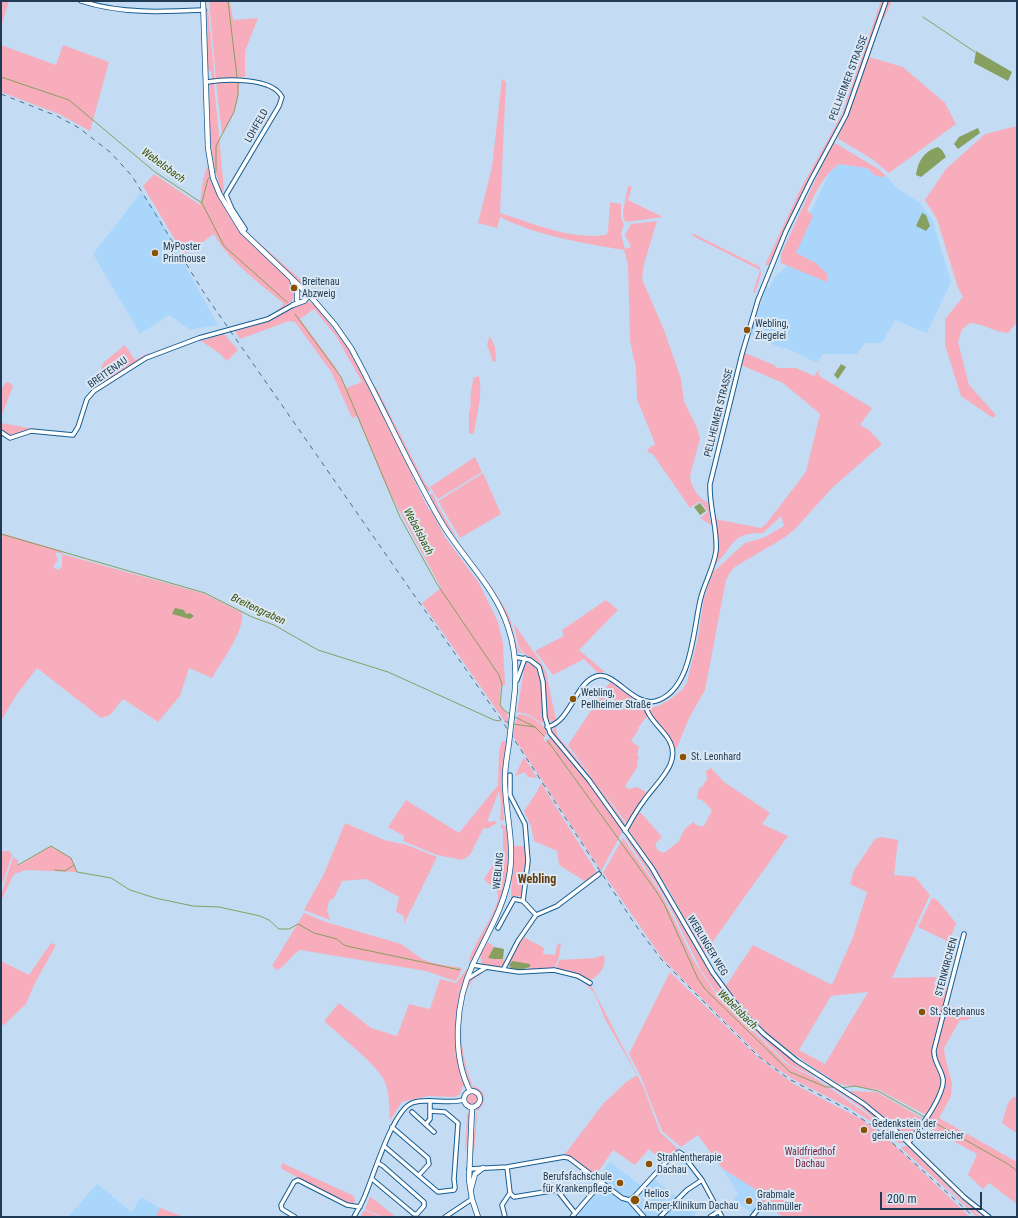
<!DOCTYPE html>
<html>
<head>
<meta charset="utf-8">
<style>
	body { margin:0 }
	#map { position:relative; width:1018px; height:1218px; overflow:hidden; background:#c3dcf4; font-family:"Roboto Condensed",sans-serif }
	canvas { display:block }
	.frame { position:absolute; inset:0; border:2px solid #203b53; pointer-events:none }
	.scale { position:absolute; left:880px; top:1192px; width:102px; height:18px; box-sizing:border-box; border:2px solid #203b53; border-top:0; padding-left:5px; font-size:12px; line-height:14px; white-space:nowrap; color:#203b53; -webkit-text-stroke:3px #dbe8f4; paint-order:stroke }
</style>
</head>
<body>
<div id="map">
<canvas width="1018" height="1218"></canvas>
<div class="frame"></div>
<div class="scale">200 m</div>
</div>
<script>
const ctx = document.querySelector('canvas').getContext('2d');
ctx.lineJoin = 'round';
function fill(path, color) { ctx.fillStyle = color; ctx.fill(path, 'evenodd'); }
function strokePath(path, color, width, dash) { ctx.strokeStyle = color; ctx.lineWidth = width; ctx.lineCap = dash ? 'butt' : 'round'; ctx.setLineDash(dash || []); ctx.stroke(path); }
function label(font, color, halo, rows, align = 'center') {
  ctx.font = font + ' "Roboto Condensed",sans-serif'; ctx.lineWidth = 4; ctx.setLineDash([]); ctx.textBaseline = 'middle'; ctx.strokeStyle = halo; ctx.fillStyle = color; for (const [text, x, y, turn = 0] of rows) {
    ctx.save(); ctx.translate(x, y); ctx.rotate((+turn || 0) * Math.PI / 180); ctx.textAlign = isNaN(turn) ? turn : align; if (halo) ctx.strokeText(text, 0, 0); ctx.fillText(text, 0, 0); ctx.restore();
  }
}
fill(new Path2D(`
	M839,164L867,168L876,176L882,177L886,176L896,187L920,203L932,219L951,282L927,333L895,320L882,343H865L857,354H823L818,361L815,362L784,347L783,349L750,334L767,286L769,289L774,278L784,269L830,171Z
	M141,192L153,207L218,325L190,330L169,315L140,334L93,254Z
	M610,1162L643,1187L653,1178L696,1213L693,1217H577L602,1186L598,1177Z
	M722,1168L764,1195L752,1213L733,1199L738,1193Z
	M97,1184L132,1212L141,1197L160,1208L156,1217H68Z`), '#abd6fc');
fill(new Path2D(`
	M1,1H9L1,27Z
	M209,1H230L233,20L258,18L245,51V77L216,79Z
	M881,1H884L844,113L808,183L769,265H765L800,190L842,114Z
	M888,1H892L884,19H881Z
	M206,9H208L215,79H212L211,72L208,70Z
	M1,45L56,65L63,45L109,62L90,131L59,114L1,92Z
	M869,57L903,67L945,103L956,124L889,173L872,159L837,138L846,120Z
	M502,79L506,82L500,213C535,224 570,240 606,235L608,232L610,202L621,204V218L624,224L621,234L625,249L631,247L625,235L631,224L657,221L644,264L642,279L664,330L681,379L684,401L697,428L700,439L690,476L691,483L697,494L703,500L708,502L711,525L700,518L708,512L700,501L690,508L652,453L650,454L647,450L655,444L637,399L636,368L630,341L628,264L624,250C582,243 538,236 500,217L497,228L478,223L492,167Z
	M240,81C238,101 235,117 222,133L216,82Z
	M209,83H214L224,189L222,193C208,153 209,125 209,83Z
	M1017,126V322L1008,333C995,332 984,324 970,323L962,329L958,342L969,385L996,415L993,418L961,396L945,345V319L963,297L958,288L937,219L925,200L946,169L985,134Z
	M835,143L880,170L886,176L883,177L876,176L867,168L839,164C823,175 815,194 807,210L813,216L796,253L816,263L827,274V282L781,263V254L831,146Z
	M208,164C215,192 228,219 248,240C264,257 290,272 296,295L291,302L275,313L284,304C260,283 229,262 214,234L184,255L143,186L154,174L200,205L203,180Z
	M628,186L632,187L628,200L663,217L627,222L624,220L623,212Z
	M247,232L309,287V288L307,289L261,248Z
	M692,233L760,267L761,274L755,293L753,292L760,270L693,236Z
	M308,301L317,307L350,351L413,472L412,476L429,510L432,512L445,537L479,583L498,622L503,644L505,685H501L499,704L508,715V726L422,603L441,588L386,486L357,416L352,418L332,373L295,322L289,321L240,339L235,331L259,324ZM314,309L336,336L362,382L346,388L336,368L300,319Z
	M224,334L238,350L227,361L219,353L201,341Z
	M490,336L495,347L496,361L493,362L487,344Z
	M125,345L135,360L149,353L148,355L91,392V382L99,376L103,363Z
	M745,353L774,365L777,368H796L814,376L819,370H820L818,374L821,377L872,408L860,425L869,430L882,444L832,488L795,529L784,538L736,566L731,571L726,580L705,690L689,718L676,750L648,708L658,706L669,700L682,690L687,682L698,637L704,598L713,572L745,543L763,538L784,526L781,516L763,533C731,533 735,544 716,564L718,549L715,519L761,528L766,524L806,472L820,414L783,383L741,365Z
	M479,376C483,395 477,413 474,433L469,434V414L471,403C469,398 473,385 473,378Z
	M6,382L10,383L13,386L1,417V390Z
	M376,387L424,481L430,489V492L427,491L374,388Z
	M1,423L40,430L29,431L11,437L1,430Z
	M475,457L482,472L438,499L430,487Z
	M483,473L501,514L460,538L438,501Z
	M431,493L433,494L438,506L459,542L443,521L430,496Z
	M1,533L62,551V554L205,594L242,613C245,631 221,662 212,678L189,668L180,696L158,722L123,699L110,715L101,718L37,668L15,697L1,721ZM55,552L62,554V566L59,570L53,567L58,560Z
	M463,548C478,570 496,590 508,614C514,626 513,644 523,654L518,652L507,617Z
	M606,600L618,610L579,650L605,672L598,673L584,659L553,675L535,651L564,636L562,630Z
	M514,624L540,661L546,672L556,720L553,722L548,720C543,704 548,685 541,668C538,660 532,659 526,655C517,649 516,634 514,624Z
	M526,663C544,661 543,707 544,720L542,723L527,714L517,712L524,669Z
	M610,682L640,703L648,715L638,728L639,729L631,741L639,747L637,755L639,757L637,761L638,766L625,786L628,789L637,787L648,793L628,825L568,745Z
	M519,714C529,715 544,723 547,733L543,739L546,742L550,737L590,784L623,831L601,871L513,736L517,716Z
	M556,725L557,735L595,781L626,825L623,824L584,770L557,740L552,731Z
	M502,741H506L503,783L504,820L500,821L501,803L499,791L487,822L495,821L497,823L487,829L484,827L470,855L462,860L437,855L403,841L404,836L388,827L406,800L459,833L498,785L499,752Z
	M524,757L537,778L528,777L525,772L515,776Z
	M711,768L724,782L770,813L762,824L788,836L704,954L669,890L628,829L638,813H641L662,837L656,843C655,849 658,851 664,853L679,841L684,830L693,822L698,826H704L712,810L702,800L697,799L699,788L702,787L707,779L706,771Z
	M541,783L598,874L586,882L559,865L557,851L534,841L531,826L524,811L537,792Z
	M345,823L384,840L407,845L437,857L404,924V916L396,912L399,897L366,879L342,881L334,898L329,901L327,910L330,920L304,910L324,874Z
	M501,824L507,827V832C507,844 510,857 508,869C504,902 487,930 472,960L469,962C470,946 504,905 497,892C495,888 487,883 484,879L498,857L503,859V829L501,828Z
	M625,837L628,838L665,893L715,979L747,1019L763,1035L866,1108L912,1148H911L859,1106L818,1078L788,1064L715,991L701,970L666,899Z
	M882,837L898,840L894,875L915,877L930,895L892,978L937,977L934,984L950,989L946,1005L974,1011C971,1019 969,1021 960,1020L944,1048L945,1057L952,1083L951,1096L939,1118L1017,1162V1204L989,1183L983,1189L968,1175L977,1154L924,1125L929,1118L926,1115L879,1090L838,1084L774,1041L743,1010L725,987L753,945L832,985L853,937L867,892L850,884L854,870L875,839ZM868,992L825,1064L799,1050L831,996Z
	M623,838L662,895L694,961L715,993L785,1063L818,1080L867,1114L904,1143H898L867,1119L848,1107L796,1081L765,1061L687,984L662,958L603,873Z
	M51,846L71,858L77,872L26,870L14,874L1,901V895L13,857L18,860V866Z
	M514,846H526L523,896L511,897Z
	M1,851H9L12,855L3,882L1,881Z
	M932,898L937,900L956,923L950,940L947,941L918,927Z
	M304,913L326,922L401,944L422,959L433,963L462,968L458,978L455,981L426,971L300,950C291,955 286,966 277,970L272,966Z
	M522,936L544,948L543,954L555,955L557,945L561,943L559,957L554,969H528L530,967L512,961L509,965L511,968H509V962Z
	M488,942L494,947L489,958L494,959H503L506,962C500,969 489,968 482,964L480,955Z
	M51,943L56,945L34,985L26,1004L4,1025L1,1024V961L29,975Z
	M604,955C607,965 600,975 591,980L578,974L556,969L559,960L595,958Z
	M467,969C466,980 460,993 458,1005C453,1033 459,1060 465,1087H462L460,1094L455,1097L428,1096L402,1102L390,1120C389,1107 390,1092 384,1080C378,1066 338,1034 324,1021L339,1003L371,1028L397,1036L409,1004L430,1009L440,979L456,983Z
	M546,970L577,977L592,987L644,1088L660,1132L678,1149L664,1162L649,1149L635,1165L613,1150L596,1175H593L565,1154L603,1104L625,1083L637,1075L605,1019L595,994L584,982L573,977L552,972L513,974L501,971L516,973Z
	M481,971L482,973C479,976 475,977 472,981C454,1005 461,1058 472,1084L470,1085C460,1062 453,994 473,976C475,974 479,973 481,971Z
	M670,972L761,1060L794,1084L861,1119L888,1139L970,1217H782V1216L760,1201L764,1195L722,1168L698,1135L681,1147L662,1131L641,1077L629,1054Z
	M471,1086H474C487,1092 487,1101 478,1111H476C484,1095 487,1099 471,1086Z
	M849,1091L877,1092L922,1118L910,1136H907Z
	M466 1099a6 6 0 1 1 12 0a6 6 0 1 1-12 0Z
	M1013,1097H1017V1133L1002,1123L1008,1103Z
	M469,1113V1134L465,1153L467,1114Z
	M476,1113H477L474,1154H472Z
	M904,1146H908L952,1193L981,1217H977L901,1148Z
	M914,1150L945,1182L985,1217C974,1214 917,1160 914,1150Z
	M282,1163L354,1196L355,1201L353,1204L347,1203L282,1169L281,1167Z
	M370,1197H371L396,1217H383L365,1209Z
	M160,1208L184,1217H156Z
	M365,1210L381,1217H363L361,1215Z`), '#f7adbc');
fill(new Path2D(`
	M976,51L1012,72L1008,81L974,63Z
	M978,128L980,133L958,149L954,144L959,137Z
	M938,147L942,150L946,157L921,177L916,175C918,161 924,151 938,147Z
	M922,213L926,215L930,226L926,231L916,226Z
	M841,364L846,367L838,379L834,375Z
	M700,503L706,511L700,515L694,507Z
	M175,608L184,610L186,614L190,613L194,616L190,619L172,614Z
	M494,947L504,949L503,959H494L488,958Z
	M512,961L530,964V967L520,970L511,968L509,965Z`), '#879f5f');
strokePath(new Path2D(`
	M228,1L237,77
	M923,17L975,52
	M1,77L69,100L155,172L202,203L224,246L287,302
	M214,174L216,172V146L234,112L238,95V83
	M202,202L208,179L210,177
	M295,314L341,377L400,517L437,584L499,675L502,685L500,705L505,711L510,714
	M1,534L205,593L252,617L274,625L318,650L388,672L494,720L500,721
	M513,716L535,727L544,736
	M505,721L510,723
	M513,724L534,727
	M547,740L656,891L664,904L698,979L705,989L790,1072L826,1087H836
	M18,865L51,846L71,858L77,872L111,878L130,890L155,898L193,906L219,907L260,916L269,920L279,929H289L298,924L314,933L337,939L344,945L351,947L460,970
	M55,870L65,871L74,865
	M841,1088L855,1086L878,1091L1008,1164L1017,1171`), '#879f5f', 1);
const minor = new Path2D(`
	M81,1C121,14 162,12 204,10
	M207,82C225,79 272,77 282,97L279,106L226,195L232,209L245,229L242,231
	M1,432L10,438L31,431L73,435L78,427L87,399L94,391L146,358L199,338L268,319L293,305
	M515,657L530,660L539,667L543,682L545,717L550,733L589,780L652,868L713,973L741,1011L764,1034L797,1061L864,1104L892,1127L964,1197L989,1217
	M517,680L525,658
	M547,727C571,722 575,682 597,676C615,671 633,707 656,701C693,690 693,627 701,597C705,582 714,567 716,551C718,530 709,507 710,484L742,354L758,300L786,231L810,182L846,115L886,1
	M510,775V795L525,824L528,861L523,901
	M625,831C631,821 636,811 643,802C656,782 685,762 667,737C659,726 645,715 645,701
	M498,928L514,899L523,901L536,915
	M472,965L519,972L554,970L578,976L590,983
	M504,968L518,941L536,915L557,906L599,874
	M467,979L485,968
	M412,1112L434,1132
	M426,1124L430,1119V1111
	M392,1127L428,1158L429,1164L419,1175
	M909,1142C919,1130 945,1095 943,1079C941,1068 933,1061 934,1050L964,934
	M384,1146L438,1192L454,1190L455,1188L454,1179L458,1123L445,1112L430,1111V1101
	M507,1167L510,1193L514,1197L557,1190L575,1213
	M469,1169L507,1167L564,1157L569,1158L622,1198L629,1200L634,1197L668,1160L679,1152L682,1154L702,1180L722,1217
	M372,1179L414,1214H417L424,1206V1202L383,1166L378,1163
	M629,1200L644,1217
	M295,1217L282,1209L281,1205L294,1182L298,1180L347,1205L360,1207
	M354,1217C357,1211 361,1205 364,1198C373,1178 392,1111 412,1103C428,1097 447,1105 463,1100
	M445,1217L472,1199
	M505,1217L502,1205L510,1193
	M572,1217L601,1183
	M660,1217L687,1190L702,1180
	M710,1217L719,1211
	M752,1217L762,1204`);
const major = new Path2D(`
	M203,1L208,148L213,178L220,195L242,231L311,297L335,325L351,348C383,406 409,468 443,525C464,559 496,589 508,627C517,653 517,680 513,707
	M292,280L297,291V300
	M293,305L304,301L309,295
	M464 1099a8 8 0 1 1 16 0a8 8 0 1 1-16 0Z
	M470,1091C451,1054 456,1000 473,964C488,932 505,906 510,871C514,842 506,814 505,785C504,771 507,757 509,743
	M472,1108L469,1180L472,1199L478,1217
	M471,1189L475,1174L483,1168`);
strokePath(minor, '#165c90', 5.5);
strokePath(major, '#165c90', 6);
strokePath(minor, '#fff', 3.5);
strokePath(major, '#fff', 4.5);
strokePath(new Path2D(`
	M1,94L57,116L79,128L110,152L132,176L206,296L506,727L634,923L661,959L758,1056L789,1079L847,1109L877,1129L974,1217`), '#506a82', 1, [5, 5]);
const majorBridge = new Path2D(`
	M509,743L513,707`);
strokePath(majorBridge, '#165c90', 6, []);
strokePath(majorBridge, '#fff', 4.5);
for (const [x, y, r, color] of [
	[155,253,4,"#895203"],
	[294,288,4,"#895203"],
	[747,330,4,"#895203"],
	[573,699,4,"#895203"],
	[683,757,4,"#895203"],
	[922,1012,4,"#895203"],
	[864,1130,4,"#895203"],
	[649,1164,4,"#895203"],
	[620,1183,4,"#895203"],
	[635,1200,5,"#895203"],
	[749,1201,4,"#895203"]
]) { const dot = new Path2D(); dot.arc(x, y, r, 0, 2 * Math.PI); ctx.fillStyle = color; ctx.fill(dot); strokePath(dot, '#dbe8f4', 1.5); }
label('10px', '#203b53', '#dbe8f4', [
	["PELLHEIMER STRASSE",849,78,-69],
	["LOHFELD",257,126,-60],
	["BREITENAU",108,373,-35],
	["PELLHEIMER STRASSE",719,413,-76],
	["WEBLING",499,871,-84],
	["WEBLINGER WEG",707,946,59],
	["STEINKIRCHEN",947,967,-75]
]);
label('10px', '#203b53', '#dbe8f4', [
	["MyPoster",163,247],
	["Printhouse",163,259],
	["Breitenau",302,282],
	["Abzweig",302,294],
	["Webling,",755,324],
	["Ziegelei",755,336],
	["Webling,",581,693],
	["Pellheimer Straße",581,705],
	["St. Leonhard",691,757],
	["St. Stephanus",930,1012],
	["Gedenkstein der",872,1124],
	["gefallenen Österreicher",872,1136],
	["Strahlentherapie",657,1158],
	["Dachau",657,1170],
	["Berufsfachschule",612,1177,"right"],
	["für Krankenpflege",612,1189,"right"],
	["Helios",644,1194],
	["Amper-Klinikum Dachau",644,1206],
	["Grabmale",757,1195],
	["Bahnmüller",757,1207]
], 'left');
label('10px', '#79203c', '#dbe8f4', [
	["Waldfriedhof",810,1152],
	["Dachau",810,1164]
]);
label('italic 11px', '#3c5207', '#dbe8f4', [
	["Webelsbach",163,166,36],
	["Webelsbach",418,532,62],
	["Breitengraben",258,610,25],
	["Webelsbach",737,1010,45]
]);
label('bold 12px', '#643d0e', '#dbe8f4', [
	["Webling",537,880]
]);
</script>
</body>
</html>
